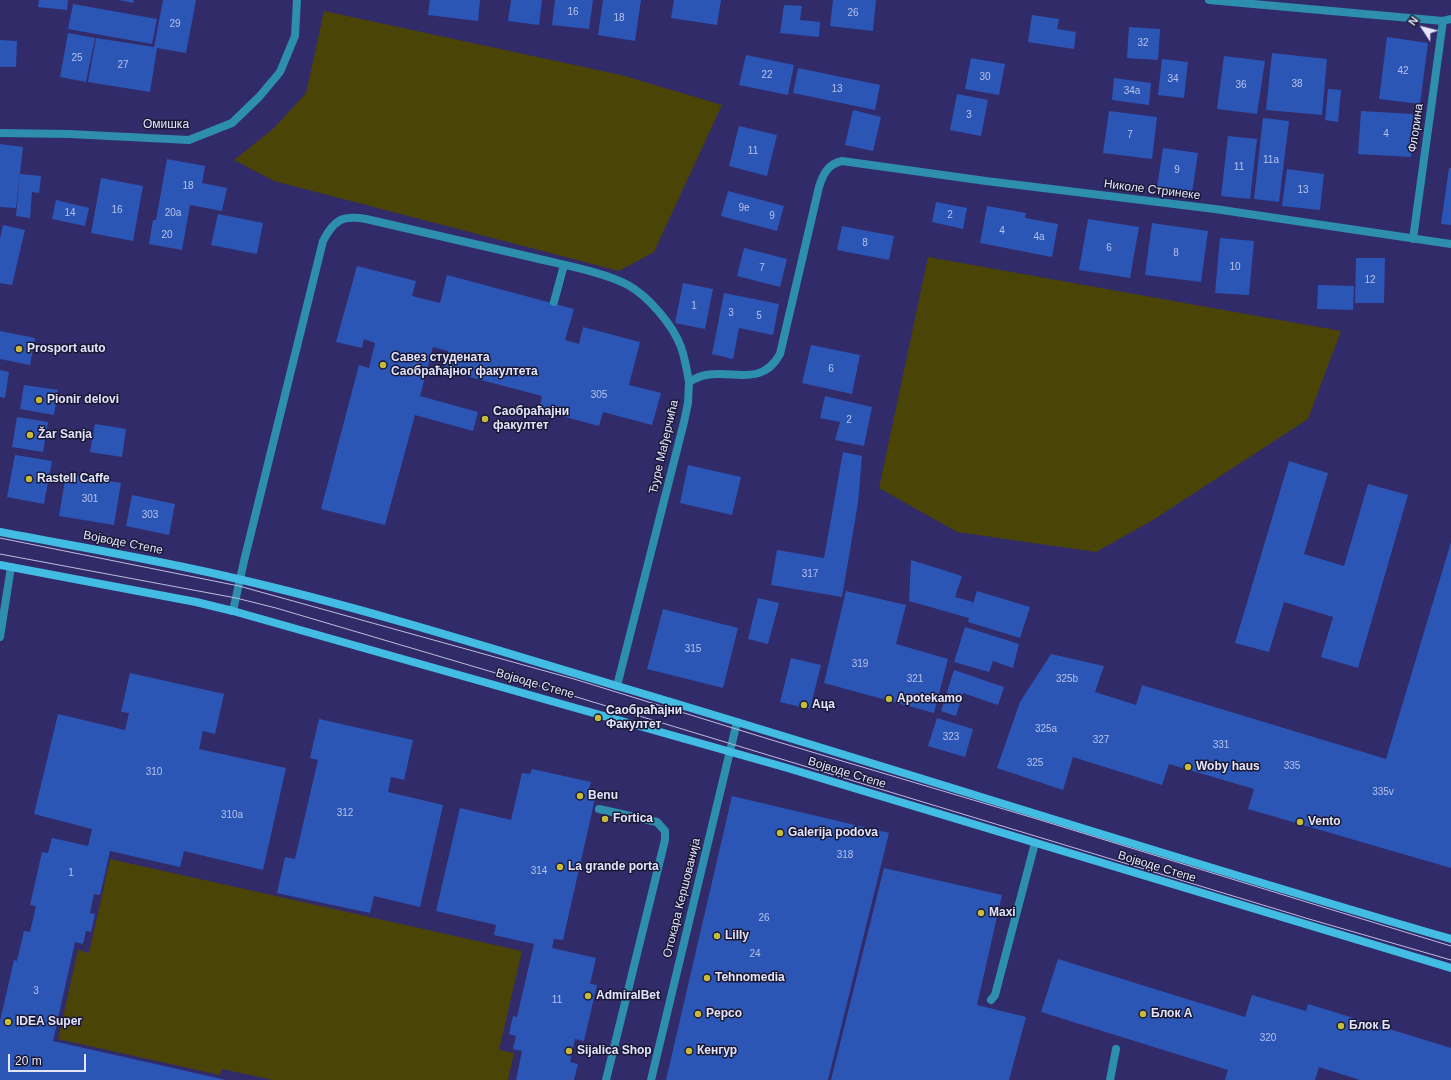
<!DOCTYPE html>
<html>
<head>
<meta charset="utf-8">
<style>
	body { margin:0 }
	#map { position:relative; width:1451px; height:1080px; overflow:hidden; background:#312b69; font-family:Helvetica,sans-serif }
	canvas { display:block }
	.north { position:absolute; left:1403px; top:8px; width:40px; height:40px; -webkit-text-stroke:3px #1a1935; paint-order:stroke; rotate:306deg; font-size:11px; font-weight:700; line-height:16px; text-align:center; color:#e4e5fc }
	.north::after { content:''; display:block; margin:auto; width:14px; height:18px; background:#e4e5fc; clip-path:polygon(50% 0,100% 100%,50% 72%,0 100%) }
	.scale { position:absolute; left:8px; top:1054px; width:78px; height:18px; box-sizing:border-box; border:2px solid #e4e5fc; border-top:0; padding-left:5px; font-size:12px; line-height:14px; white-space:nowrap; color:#e4e5fc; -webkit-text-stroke:3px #1a1935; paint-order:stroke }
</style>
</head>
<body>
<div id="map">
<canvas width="1451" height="1080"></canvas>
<div class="north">N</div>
<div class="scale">20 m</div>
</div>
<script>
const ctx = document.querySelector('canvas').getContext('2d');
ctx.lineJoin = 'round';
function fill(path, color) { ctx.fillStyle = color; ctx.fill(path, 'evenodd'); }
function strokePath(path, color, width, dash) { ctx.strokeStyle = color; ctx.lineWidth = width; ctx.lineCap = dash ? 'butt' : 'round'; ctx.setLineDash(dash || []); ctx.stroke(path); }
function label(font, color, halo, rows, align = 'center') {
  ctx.font = font + ' Helvetica,sans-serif'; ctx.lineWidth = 3; ctx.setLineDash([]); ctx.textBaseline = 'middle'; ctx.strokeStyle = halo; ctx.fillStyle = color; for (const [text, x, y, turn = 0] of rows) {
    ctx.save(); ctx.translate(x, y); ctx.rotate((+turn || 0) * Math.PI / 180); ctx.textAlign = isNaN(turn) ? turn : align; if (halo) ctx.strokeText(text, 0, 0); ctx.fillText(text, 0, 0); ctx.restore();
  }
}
fill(new Path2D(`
	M324,11L621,75L722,105L654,252L619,271L274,181L234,160L274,128L306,93Z
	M928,257L1341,331L1308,419L1153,520L1096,552L957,532L879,488Z
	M110,859L522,951L499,1050L514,1053L508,1080H273L222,1069L220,1075L58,1039L78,950L89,953Z`), '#4a4406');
fill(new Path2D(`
	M39,0H68L67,10L38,7Z
	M119,0H134L133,3Z
	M163,0H196L186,53L157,48L150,92L88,82L96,38L154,47Z
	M430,0H480L478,21L428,15Z
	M511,0H542L539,25L508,21Z
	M555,0H593L589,29L552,25Z
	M603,0H641L635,41L598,35Z
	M674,0H721L717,25L671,18Z
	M833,0H876L873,31L830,26Z
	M73,4L157,19L152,44L68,29Z
	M784,5L802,6L800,20L820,22L819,37L780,33Z
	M1032,15L1059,19L1057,29L1076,32L1074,49L1028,42Z
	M1129,27L1160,29L1158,60L1127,58Z
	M68,33L95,38L86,82L60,77Z
	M1387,37L1428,43L1420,104L1379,99Z
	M0,40L17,41L16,67H0Z
	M1272,53L1327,59L1322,115L1266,110Z
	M746,55L794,65L788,95L739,85Z
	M1224,56L1265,61L1257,114L1217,109Z
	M971,58L1005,64L999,95L965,89Z
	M1162,59L1188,62L1184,98L1158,95Z
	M798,68L880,85L875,110L793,93Z
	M1114,78L1151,83L1149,105L1112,100Z
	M1328,89L1341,90L1338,122L1325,120Z
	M957,94L988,100L981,136L950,130Z
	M853,110L881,117L873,151L845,145Z
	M1109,111L1157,117L1152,159L1103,153Z
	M1361,111L1413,114L1411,157L1358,154Z
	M1263,118L1289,121L1279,202L1254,199Z
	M739,126L777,135L767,176L729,166Z
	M1228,136L1257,139L1250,199L1221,196Z
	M0,144L23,147L16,208L0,207Z
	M1163,148L1198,153L1192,193L1157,188Z
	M167,159L205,166L202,183L227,188L222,211L190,205L182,250L149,244L153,220H156Z
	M1449,168H1451V225L1441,224Z
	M1287,169L1324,174L1320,210L1282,206Z
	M20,174L41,176L39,193L32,192L30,218L16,216Z
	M101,178L143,186L133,241L91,233Z
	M728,191L784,206L777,231L721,216Z
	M56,200L89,208L85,226L52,219Z
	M936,202L967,208L963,229L932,222Z
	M987,206L1026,213L1025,218L1058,224L1052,257L980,243Z
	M218,214L263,223L257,254L211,245Z
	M1088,219L1139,227L1130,278L1079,270Z
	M1152,223L1208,231L1201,282L1145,275Z
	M3,225L25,230L12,285L0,283V239Z
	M842,226L894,236L889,260L837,250Z
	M1220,238L1254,241L1249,295L1215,293Z
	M744,248L787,259L780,287L737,276Z
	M1356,258H1385L1384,303H1355Z
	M357,266L416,281L412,296L440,303L447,275L574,309L565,340L579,344L583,327L640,342L629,385L661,393L652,425L603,412L599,426L539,410L542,396L443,370L448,351L433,347L420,396L478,412L473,431L415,415L385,525L321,509L359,365L369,368L375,343L364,339L362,348L336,342Z
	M683,283L713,289L705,329L675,323Z
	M1318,285L1354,286L1353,310L1317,309Z
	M724,293L779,304L773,335L739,328L733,359L712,354Z
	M0,331L35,338L30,365L0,359Z
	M811,345L860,355L852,394L802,383Z
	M0,370L9,372L5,398L0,397Z
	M24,385L58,390L54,415L20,409Z
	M825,396L872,407L864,446L835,440L840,422L820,418Z
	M17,417L48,422L43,452L12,447Z
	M95,424L126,429L122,457L90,452Z
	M843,452L862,456L858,503L842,597L771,585L777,550L824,558Z
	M15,455L52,461L44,504L7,497Z
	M1289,461L1328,473L1304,554L1344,566L1368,484L1408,495L1358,668L1321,657L1333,617L1284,602L1269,652L1235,643Z
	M688,465L741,477L732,515L680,503Z
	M66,474L121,483L114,525L59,516Z
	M132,495L175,504L169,535L126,526Z
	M1451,542V868L1248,809L1254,789L1169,764L1162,785L1073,757L1063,790L997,768L1020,702L1051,654L1104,666L1095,692L1136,705L1142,685L1386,759Z
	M911,560L962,576L955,597L973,602L971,610L977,591L1030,607L1020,638L968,622L969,618L909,601Z
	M846,591L906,605L896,644L948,659L934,713L824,683Z
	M758,598L779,603L768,644L748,639Z
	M663,609L738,628L723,688L647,669Z
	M965,627L1019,644L1013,668L993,661L989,672L954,662Z
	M791,658L821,665L810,709L780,702Z
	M954,670L1004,687L998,705L963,693L956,716L941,711Z
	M130,673L224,694L215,734L203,731L199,749L286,768L263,870L184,851L180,867L110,851L100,895L94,894L90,913L95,914L91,932L86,931L83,944L75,942L53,1041L226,1080H0V1021L14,960L17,961L24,931L30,932L36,906L30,905L42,852L48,853L52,838L88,846L92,829L34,814L58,714L125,730L129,713L121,712Z
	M937,718L973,729L965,757L928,746Z
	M319,719L413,740L404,780L391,777L388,792L443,805L420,907L374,896L370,913L277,893L285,857L295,859L318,760L310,758Z
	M532,769L591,782L589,788L597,790L563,940L554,939L552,948L596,958L590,984L597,985L584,1041L575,1039L570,1062L578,1064L574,1080H516L522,1051L513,1049L516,1036L509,1034L513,1016L517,1017L534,944L494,935L496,925L436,911L460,808L511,820L522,773L530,774Z
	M732,796L889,833L828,1080H666Z
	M884,868L1002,895L977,1005L1026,1017L1009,1080H831Z
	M1058,959L1245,1017L1252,995L1306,1011L1308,1004L1451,1048V1080H1360L1319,1067L1315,1080H1225L1228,1070L1041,1012Z`), '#2c56b6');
strokePath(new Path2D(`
	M554,302L564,265
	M233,611L244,561L323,241C334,220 342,215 366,219C422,232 479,245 535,258C563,265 604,272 628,285C648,296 673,325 681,347C685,358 687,370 689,382
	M599,809L657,822L665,831V840L606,1080
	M991,1000L995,995L1035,843
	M1110,1080L1116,1049`), '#2d8ead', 8);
strokePath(new Path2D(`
	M1209,0L1443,21L1451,19
	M0,133L69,134L189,140L232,123L259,97L280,72L295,36L297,0
	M1413,239L1443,21
	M0,637L11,567
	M617,686L684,422L688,403L689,382C694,379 700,376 706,375C734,370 762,387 780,354L819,187C823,174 828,164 842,161L986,181L1215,209L1451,244
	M651,1080L737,722`), '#2d8ead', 8);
strokePath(new Path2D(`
	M0,532C79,547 159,560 238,579C368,609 496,650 624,688C900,770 1174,859 1451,939
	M0,565L196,602L233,611L784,767L1451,968`), '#42bce3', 8);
strokePath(new Path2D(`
	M0,538L239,586L574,679L775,741L1037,819L1313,904L1451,946
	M0,554L236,598L276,608L570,695L1309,919L1451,960`), '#bebddc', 1);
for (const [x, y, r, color] of [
	[19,349,4,"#c8bb3b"],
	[383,365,4,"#c8bb3b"],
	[39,400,4,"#c8bb3b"],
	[485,419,4,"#c8bb3b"],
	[30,435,4,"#c8bb3b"],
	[29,479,4,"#c8bb3b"],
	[889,699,4,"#c8bb3b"],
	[804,705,4,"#c8bb3b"],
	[598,718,4,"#c8bb3b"],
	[1188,767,4,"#c8bb3b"],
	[580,796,4,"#c8bb3b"],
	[605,819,4,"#c8bb3b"],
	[1300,822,4,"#c8bb3b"],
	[780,833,4,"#c8bb3b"],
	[560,867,4,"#c8bb3b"],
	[981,913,4,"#c8bb3b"],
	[717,936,4,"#c8bb3b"],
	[707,978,4,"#c8bb3b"],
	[588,996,4,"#c8bb3b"],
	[698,1014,4,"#c8bb3b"],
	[1143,1014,4,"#c8bb3b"],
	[8,1022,4,"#c8bb3b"],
	[1341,1026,4,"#c8bb3b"],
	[569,1051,4,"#c8bb3b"],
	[689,1051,4,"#c8bb3b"]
]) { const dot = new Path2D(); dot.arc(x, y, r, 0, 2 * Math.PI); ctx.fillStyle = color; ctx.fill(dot); strokePath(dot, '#1a1935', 1.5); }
label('10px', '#b6c1ea', null, [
	["16",573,12],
	["26",853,13],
	["18",619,18],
	["29",175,24],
	["32",1143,43],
	["25",77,58],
	["27",123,65],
	["42",1403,71],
	["22",767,75],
	["30",985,77],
	["34",1173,79],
	["38",1297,84],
	["36",1241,85],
	["13",837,89],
	["34a",1132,91],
	["3",969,115],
	["4",1386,134],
	["7",1130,135],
	["11",753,151],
	["11a",1271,160],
	["11",1239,167],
	["9",1177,170],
	["18",188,186],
	["13",1303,190],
	["9e",744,208],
	["16",117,210],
	["14",70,213],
	["20a",173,213],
	["2",950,215],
	["9",772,216],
	["4",1002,231],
	["20",167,235],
	["4a",1039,237],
	["8",865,243],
	["6",1109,248],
	["8",1176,253],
	["10",1235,267],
	["7",762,268],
	["12",1370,280],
	["1",694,306],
	["3",731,313],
	["5",759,316],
	["6",831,369],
	["305",599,395],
	["2",849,420],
	["301",90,499],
	["303",150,515],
	["317",810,574],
	["315",693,649],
	["319",860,664],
	["321",915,679],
	["325b",1067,679],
	["325a",1046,729],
	["323",951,737],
	["327",1101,740],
	["331",1221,745],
	["325",1035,763],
	["335",1292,766],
	["310",154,772],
	["335v",1383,792],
	["312",345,813],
	["310a",232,815],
	["318",845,855],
	["314",539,871],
	["1",71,873],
	["26",764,918],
	["24",755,954],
	["3",36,991],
	["11",557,1000],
	["320",1268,1038]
]);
label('12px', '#e4e5fc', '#1a1935', [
	["Омишка",166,125],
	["Флорина",1416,128,-82],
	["Николе Стринеке",1152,190,7],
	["Ђуре Мађерчића",664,447,-77],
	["Војводе Степе",123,543,11],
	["Војводе Степе",535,684,16],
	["Војводе Степе",847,773,17],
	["Војводе Степе",1157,867,17],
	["Отокара Кершованија",682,898,-76]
]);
label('bold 12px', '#e4e5fc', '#1a1935', [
	["Prosport auto",27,349],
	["Савез студената",391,358],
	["Саобраћајног факултета",391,372],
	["Pionir delovi",47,400],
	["Саобраћајни",493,412],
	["факултет",493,426],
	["Žar Sanja",38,435],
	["Rastell Caffe",37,479],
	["Apotekamo",897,699],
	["Аца",812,705],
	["Саобраћајни",606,711],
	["Факултет",606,725],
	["Woby haus",1196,767],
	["Benu",588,796],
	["Fortica",613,819],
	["Vento",1308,822],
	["Galerija podova",788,833],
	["La grande porta",568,867],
	["Maxi",989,913],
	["Lilly",725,936],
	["Tehnomedia",715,978],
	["AdmiralBet",596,996],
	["Pepco",706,1014],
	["Блок А",1151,1014],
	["IDEA Super",16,1022],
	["Блок Б",1349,1026],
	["Sijalica Shop",577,1051],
	["Кенгур",697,1051]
], 'left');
</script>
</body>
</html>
